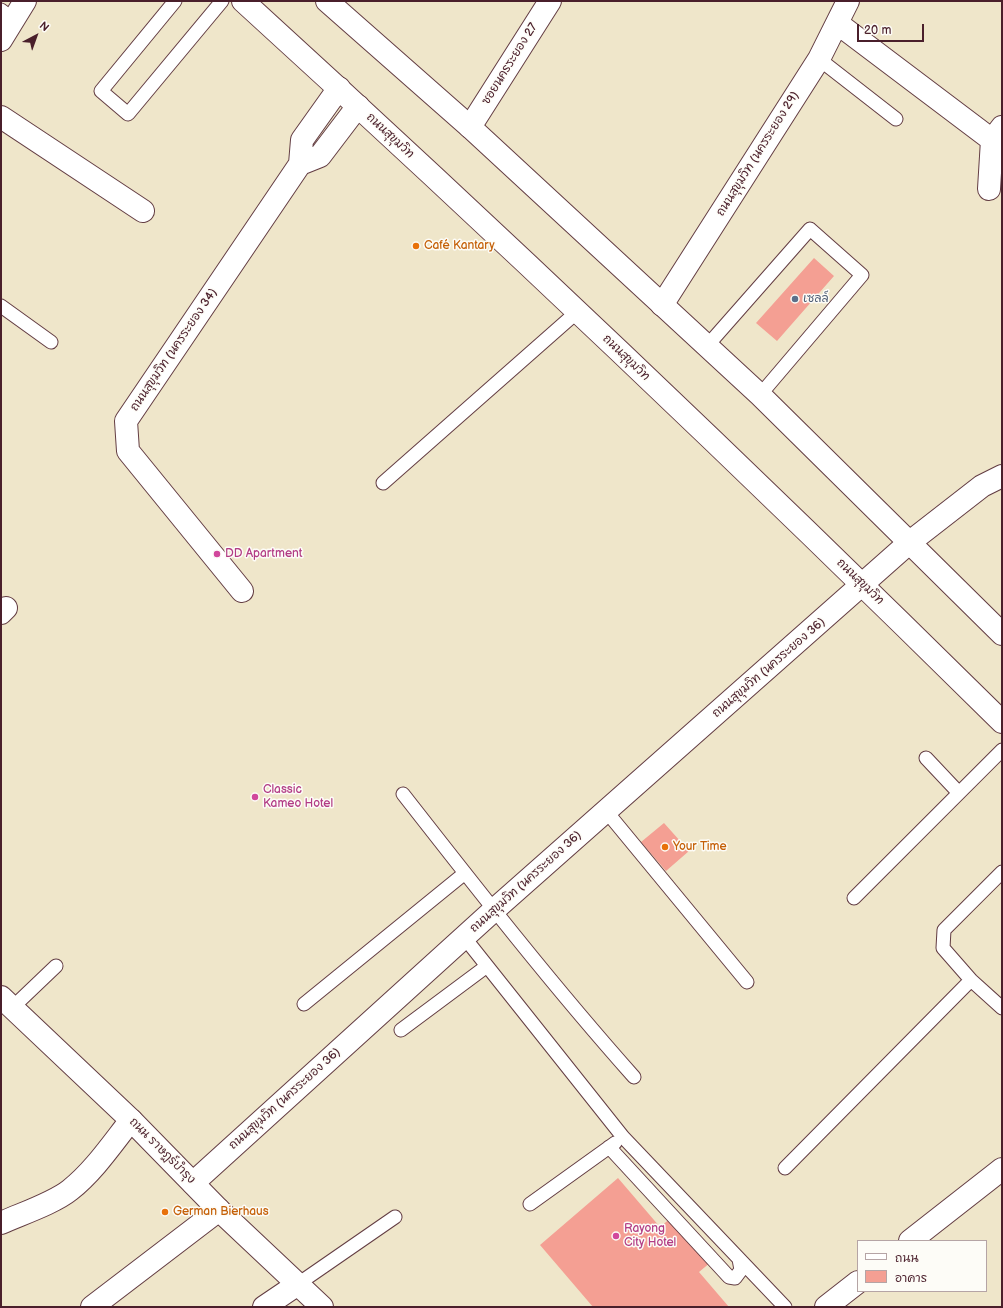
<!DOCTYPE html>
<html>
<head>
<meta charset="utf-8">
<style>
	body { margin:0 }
	#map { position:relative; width:1003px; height:1308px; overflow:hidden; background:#efe6ca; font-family:"Balsamiq Sans","Playpen Sans Thai",sans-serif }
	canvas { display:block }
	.frame { position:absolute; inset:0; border:2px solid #4a1f2b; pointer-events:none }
	.legend { position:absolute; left:857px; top:1240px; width:130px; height:52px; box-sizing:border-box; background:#fdfcf7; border:1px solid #b5a4a5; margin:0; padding:5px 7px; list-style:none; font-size:12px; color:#4a1f2b }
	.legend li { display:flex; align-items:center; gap:8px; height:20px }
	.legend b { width:20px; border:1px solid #b5a4a5 }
	.north { position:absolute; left:16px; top:16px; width:40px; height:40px; -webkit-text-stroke:3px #fdfcf7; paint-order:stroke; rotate:41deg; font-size:11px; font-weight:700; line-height:16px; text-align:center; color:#4a1f2b }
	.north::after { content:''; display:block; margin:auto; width:14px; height:18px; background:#4a1f2b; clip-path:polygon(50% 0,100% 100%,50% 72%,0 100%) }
	.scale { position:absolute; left:857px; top:24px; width:67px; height:18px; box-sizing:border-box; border:2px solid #4a1f2b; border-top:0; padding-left:5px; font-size:12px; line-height:14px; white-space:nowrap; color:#4a1f2b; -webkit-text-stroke:3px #fdfcf7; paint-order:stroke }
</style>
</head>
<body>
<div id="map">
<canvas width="1003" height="1308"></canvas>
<div class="frame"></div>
<ul class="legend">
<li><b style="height:5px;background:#fff"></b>ถนน</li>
<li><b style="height:11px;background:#f49f93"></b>อาคาร</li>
</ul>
<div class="north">N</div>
<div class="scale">20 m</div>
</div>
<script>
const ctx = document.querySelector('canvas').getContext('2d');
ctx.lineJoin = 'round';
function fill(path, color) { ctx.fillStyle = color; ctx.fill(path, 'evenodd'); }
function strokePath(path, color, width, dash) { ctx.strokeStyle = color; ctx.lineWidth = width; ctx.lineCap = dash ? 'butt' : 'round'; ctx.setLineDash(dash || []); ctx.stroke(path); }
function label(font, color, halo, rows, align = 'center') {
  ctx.font = font + ' "Balsamiq Sans","Playpen Sans Thai",sans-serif'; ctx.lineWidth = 3; ctx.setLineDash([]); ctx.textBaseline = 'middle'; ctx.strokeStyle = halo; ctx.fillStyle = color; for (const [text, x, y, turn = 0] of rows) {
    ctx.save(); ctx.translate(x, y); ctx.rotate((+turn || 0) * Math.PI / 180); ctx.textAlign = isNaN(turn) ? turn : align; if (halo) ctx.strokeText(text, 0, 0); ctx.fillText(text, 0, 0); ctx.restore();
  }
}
fill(new Path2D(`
	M814,258L834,276L777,341L756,323Z
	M664,823L689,851L666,871L641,842Z
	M618,1178L660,1227L678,1212L717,1257L699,1272L729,1307H593L540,1245Z`), '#f49f93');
const lane = new Path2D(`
	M175,1L101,91L128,114L222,1
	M1,10L13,19
	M819,59L896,119
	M1,306L51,342
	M707,346L810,229L862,275L760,395
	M383,483L577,312
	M926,758L959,793
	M403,794C478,890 553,986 634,1077
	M606,811L747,982
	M1002,872L944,930L943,948L971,980L1002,1008
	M854,898L1002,750
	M464,937L623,1137L785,1307
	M304,1004L465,873
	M12,1008L56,966
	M401,1030L487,966
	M609,1147L729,1277L735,1278L741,1270L739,1259
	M785,1168L971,980
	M530,1204L615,1143
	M298,1284L395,1217`);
const street = new Path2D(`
	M837,23L992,140
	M1,40L25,1
	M1,117L143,211
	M470,127L550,1
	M300,164L320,156L358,106
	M989,189L992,140L1002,127
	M662,305L819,59L848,1
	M242,591L128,451L126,421L300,164L302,140L339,88
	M1,613L6,608
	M193,1183L494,910L910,542L982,486L1002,476
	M1,1223C21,1214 54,1203 70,1190C94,1171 112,1144 131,1120
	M910,1241L1002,1169
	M92,1307L219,1210
	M264,1307L298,1284
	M826,1307L858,1282`);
const secondary = new Path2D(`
	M1,997L131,1120L219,1210L322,1307`);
const primary = new Path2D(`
	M243,1C501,236 754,477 1002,722
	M327,1L470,127L760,395L1002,634`);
strokePath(lane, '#633d43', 15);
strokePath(street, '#633d43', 24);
strokePath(secondary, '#633d43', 24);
strokePath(primary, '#633d43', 24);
strokePath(lane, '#fff', 13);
strokePath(street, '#fff', 22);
strokePath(secondary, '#fff', 22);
strokePath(primary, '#fff', 22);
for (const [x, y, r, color] of [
	[416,246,4,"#e8710a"],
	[795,299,4,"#5c6f8a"],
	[217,554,4,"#d1479c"],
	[255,797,4,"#d1479c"],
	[665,847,4,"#e8710a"],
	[165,1212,4,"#e8710a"],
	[616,1236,4,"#d1479c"]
]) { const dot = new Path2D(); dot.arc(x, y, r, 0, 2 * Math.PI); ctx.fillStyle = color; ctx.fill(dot); strokePath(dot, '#fdfcf7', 1.5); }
label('12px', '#4a1f2b', '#fdfcf7', [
	["ซอยนครระยอง 27",510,64,-58],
	["ถนนสุขุมวิท",390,136,43],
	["ถนนสุขุมวิท (นครระยอง 29)",758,154,-58],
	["ถนนสุขุมวิท (นครระยอง 34)",174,350,-56],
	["ถนนสุขุมวิท",626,358,44],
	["ถนนสุขุมวิท",860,582,44],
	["ถนนสุขุมวิท (นครระยอง 36)",769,668,-41],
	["ถนนสุขุมวิท (นครระยอง 36)",526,882,-42],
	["ถนนสุขุมวิท (นครระยอง 36)",285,1099,-42],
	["ถนน ราษฎร์บำรุง",162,1151,45]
]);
label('12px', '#c56008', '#fdfcf7', [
	["Café Kantary",424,246],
	["Your Time",673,847],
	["German Bierhaus",173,1212]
], 'left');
label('12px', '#4e5e75', '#fdfcf7', [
	["เซลล์",803,299]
], 'left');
label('12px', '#b23c85', '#fdfcf7', [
	["DD Apartment",225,554],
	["Classic",263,790],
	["Kameo Hotel",263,804],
	["Rayong",624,1229],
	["City Hotel",624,1243]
], 'left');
</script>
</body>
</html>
